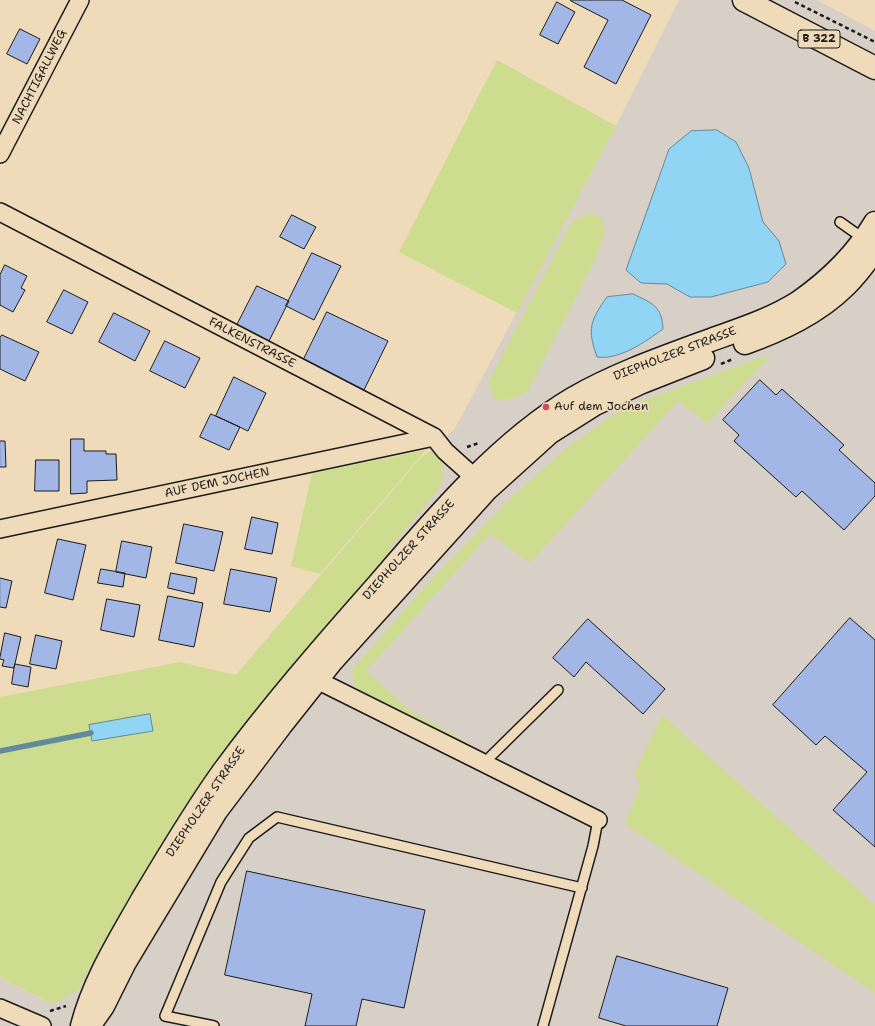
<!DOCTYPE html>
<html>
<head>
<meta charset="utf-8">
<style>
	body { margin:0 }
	canvas { display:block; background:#efdab9 }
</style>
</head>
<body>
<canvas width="875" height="1026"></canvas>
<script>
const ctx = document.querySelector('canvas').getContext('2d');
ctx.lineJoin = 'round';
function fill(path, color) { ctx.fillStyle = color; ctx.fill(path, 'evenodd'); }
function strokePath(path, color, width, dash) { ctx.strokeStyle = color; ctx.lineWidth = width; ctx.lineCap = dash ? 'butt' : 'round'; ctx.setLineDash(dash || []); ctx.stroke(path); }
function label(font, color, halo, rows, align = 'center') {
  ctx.font = font + ' "Shantell Sans",sans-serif'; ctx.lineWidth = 3.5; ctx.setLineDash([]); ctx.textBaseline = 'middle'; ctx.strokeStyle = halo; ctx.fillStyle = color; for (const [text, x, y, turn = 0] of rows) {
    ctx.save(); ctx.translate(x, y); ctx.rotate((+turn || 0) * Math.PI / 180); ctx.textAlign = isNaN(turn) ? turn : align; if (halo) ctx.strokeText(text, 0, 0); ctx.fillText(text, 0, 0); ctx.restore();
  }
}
fill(new Path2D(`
	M679,0H817L875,31V1026H0V977L49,1003L236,675L417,462L454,430L616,126Z`), '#d8d0c6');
fill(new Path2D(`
	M497,60L616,126L517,313L399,252Z
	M591,213L601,218L605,228L598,253L528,391L515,398L496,401L488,383L572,221Z
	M773,353L707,423L678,401L530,563L490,534L366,671L409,710L468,743L467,746C432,728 384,710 354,686L352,670L429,582L513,496L564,450L612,416L634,404Z
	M426,450L320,574L291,566L312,473Z
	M428,452L441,454L443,470L440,488L389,549L394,556L108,946L100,948L79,989L58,1002L50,1003L0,977V697L180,662L236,675L417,462Z
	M662,715L875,905V993L625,824L640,786L635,772Z`), '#cedc90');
const water = new Path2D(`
	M717,130L736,142L749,168L763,222L779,241L786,264L768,282L711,297H690L667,284L641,283L626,270L669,149L691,131Z
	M633,294C652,303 662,306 663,329C645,342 620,360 597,357C587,329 590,321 607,297Z
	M150,714L153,731L92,741L89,725Z`);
fill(water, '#91d4f3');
strokePath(water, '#628a9d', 1);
strokePath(new Path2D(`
	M0,751L91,733`), '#628a9d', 5.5);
const building = new Path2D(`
	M571,0H622L651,15L616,84L584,67L608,20L571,1Z
	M557,2L575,12L558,44L540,35Z
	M20,29L40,39L27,64L7,54Z
	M292,215L316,227L304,249L280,237Z
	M312,253L341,266L314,320L286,306Z
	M5,265L27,276L21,288L25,290L13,312L0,305V275Z
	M257,286L289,301L269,341L237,325Z
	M64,290L88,302L72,334L47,322Z
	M327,312L388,341L364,390L303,361Z
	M114,313L150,331L135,361L99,342Z
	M2,335L39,352L25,381L0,369V338Z
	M165,341L200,358L185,388L150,371Z
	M234,377L266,393L248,431L216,416Z
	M760,380L776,395L782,389L844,445L839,450L875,483V496L844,530L802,491L796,497L734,441L739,435L723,420Z
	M211,414L240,427L229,450L200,437Z
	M71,439H84V451H106V454H116L117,480L87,481V493L71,494Z
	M0,441H5L6,467H0Z
	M36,460H59V491H35Z
	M252,517L278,523L272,554L245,549Z
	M184,524L223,532L214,571L176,563Z
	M58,539L86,545L73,600L45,593Z
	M122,541L152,547L146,578L116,572Z
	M101,569L125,573L123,587L98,583Z
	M231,569L277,578L270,612L224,604Z
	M171,573L197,578L194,594L168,588Z
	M0,578L12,581L6,608L0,607Z
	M168,596L203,603L194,647L159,640Z
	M107,599L140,605L134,637L101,630Z
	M850,618L875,640V847L833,810L867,772L825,736L816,745L773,705Z
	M588,619L665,689L643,714L586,662L574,677L553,658Z
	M5,633L21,637L14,668L2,666L4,660L0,659Z
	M36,635L62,641L56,669L30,664Z
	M15,664L31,667L28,687L12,684Z
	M247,871L425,910L404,1008L362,999L356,1026H305L312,994L225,975Z
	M617,956L728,988L717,1026H626L599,1018Z`);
fill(building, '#a2b7e5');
strokePath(building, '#1c1c1c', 1);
const lane = new Path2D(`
	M840,222L864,239
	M485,764L491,756L558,690
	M214,1026L165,1016L221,882L249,838L277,817L582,888
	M543,1026L593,846L598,820`);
const street = new Path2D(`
	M0,154L80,0
	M0,212L434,437L445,451L484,486
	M0,529L434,437
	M317,680L598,820
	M0,1008L42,1026`);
const secondary = new Path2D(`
	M745,343C781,330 818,313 846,285C857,274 866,262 875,249
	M82,1026C94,980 119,941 142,900C167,858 195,811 223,772C271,707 323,647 376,587C432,522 499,442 574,398C616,374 662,358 708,341C738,330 771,320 799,302C829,281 856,255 875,223
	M89,1026L103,1006L125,962L216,811L281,725L331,662L487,489L549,433L595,404L642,382L703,358`);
const primary = new Path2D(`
	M744,0L875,68`);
strokePath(lane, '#1c1c1c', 12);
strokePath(street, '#1c1c1c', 20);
strokePath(secondary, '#1c1c1c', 25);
strokePath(primary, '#1c1c1c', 25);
strokePath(new Path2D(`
	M795,2L875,42
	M721,364L733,359
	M467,447L479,443
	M50,1011L66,1006`), '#1c1c1c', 2.5, [4, 3]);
strokePath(lane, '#efdab9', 9);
strokePath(street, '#efdab9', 17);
strokePath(secondary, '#efdab9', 22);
strokePath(primary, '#efdab9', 22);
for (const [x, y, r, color] of [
	[546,407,4,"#d1495b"]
]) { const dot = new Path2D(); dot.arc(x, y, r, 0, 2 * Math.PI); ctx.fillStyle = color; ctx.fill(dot); strokePath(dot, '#efdab9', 1.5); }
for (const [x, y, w] of [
	[819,39,42]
]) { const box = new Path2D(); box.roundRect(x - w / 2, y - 9, w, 18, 3); ctx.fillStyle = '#efdab9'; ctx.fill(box); strokePath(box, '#1c1c1c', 1); }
label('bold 11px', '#1c1c1c', null, [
	["B 322",819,39]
]);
label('12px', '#1c1c1c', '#efdab9', [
	["NACHTIGALLWEG",40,77,-63],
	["FALKENSTRASSE",252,343,27],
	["DIEPHOLZER STRASSE",675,354,-21],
	["AUF DEM JOCHEN",217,483,-12],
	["DIEPHOLZER STRASSE",409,550,-48],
	["DIEPHOLZER STRASSE",206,802,-56]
]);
label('12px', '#1c1c1c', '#efdab9', [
	["Auf dem Jochen",554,407]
], 'left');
</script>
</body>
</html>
